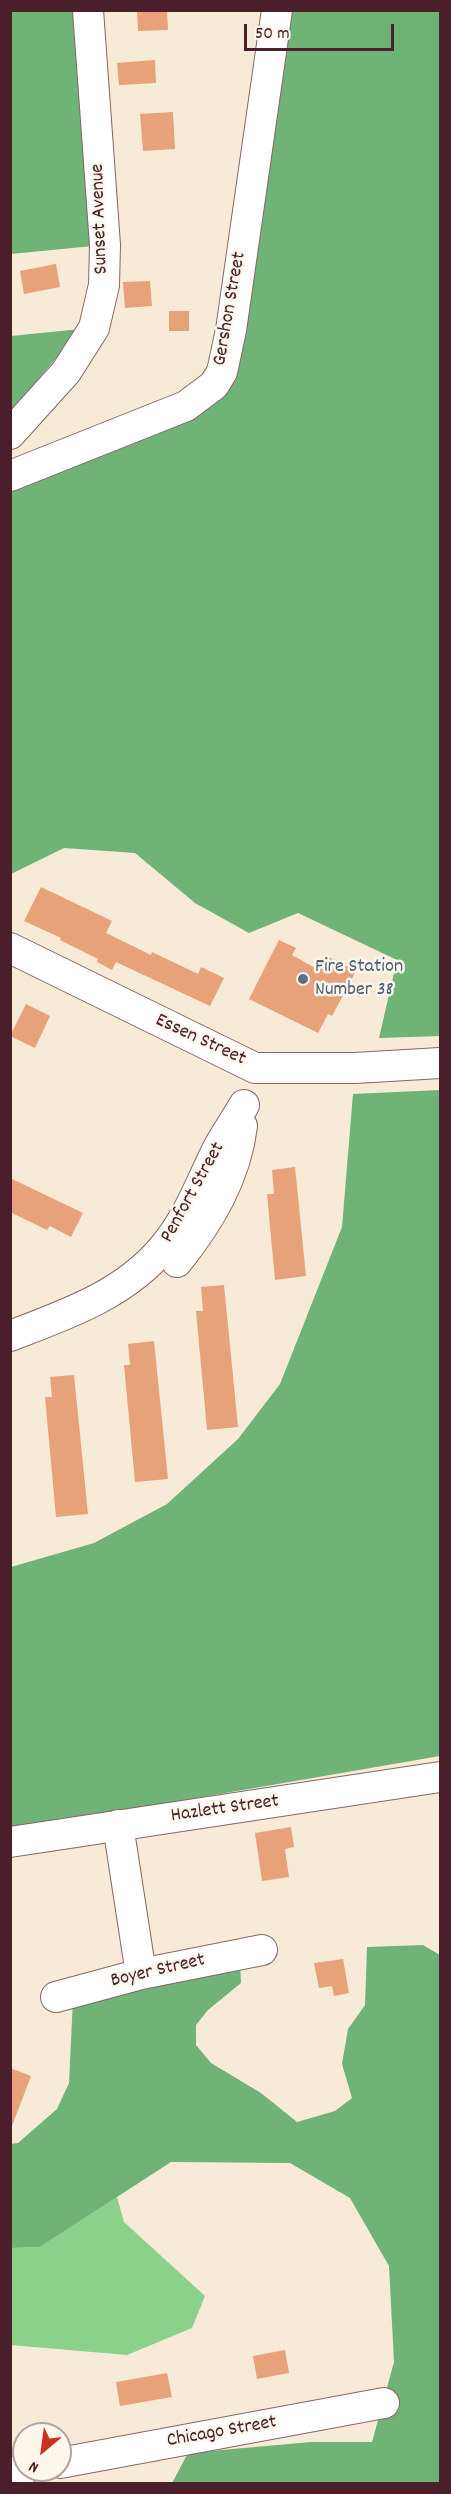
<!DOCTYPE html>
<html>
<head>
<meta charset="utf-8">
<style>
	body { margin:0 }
	#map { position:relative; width:451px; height:2494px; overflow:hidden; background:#f7ead6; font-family:Dekko,sans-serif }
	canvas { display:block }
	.frame { position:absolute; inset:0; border:12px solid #4a1f2b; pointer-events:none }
	.north { position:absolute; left:12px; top:2422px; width:60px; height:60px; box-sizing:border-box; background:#fbf7ec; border:2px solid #b4a19f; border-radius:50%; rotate:209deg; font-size:16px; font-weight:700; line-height:24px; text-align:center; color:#4a1f2b }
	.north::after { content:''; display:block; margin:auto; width:21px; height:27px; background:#c8321e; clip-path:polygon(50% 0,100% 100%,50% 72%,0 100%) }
	.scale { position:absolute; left:244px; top:24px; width:150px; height:27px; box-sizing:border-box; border:3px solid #4a1f2b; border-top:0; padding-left:8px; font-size:18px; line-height:21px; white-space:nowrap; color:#4a1f2b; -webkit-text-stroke:4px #fbf7ec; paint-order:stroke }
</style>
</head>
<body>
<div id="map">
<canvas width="451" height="2494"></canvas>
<div class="frame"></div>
<div class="north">N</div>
<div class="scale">50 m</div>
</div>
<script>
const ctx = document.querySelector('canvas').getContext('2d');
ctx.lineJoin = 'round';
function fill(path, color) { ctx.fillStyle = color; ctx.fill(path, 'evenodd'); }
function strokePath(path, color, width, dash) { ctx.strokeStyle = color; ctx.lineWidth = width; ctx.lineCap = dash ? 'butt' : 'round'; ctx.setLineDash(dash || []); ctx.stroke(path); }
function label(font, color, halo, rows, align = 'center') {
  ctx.font = font + ' Dekko,sans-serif'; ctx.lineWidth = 5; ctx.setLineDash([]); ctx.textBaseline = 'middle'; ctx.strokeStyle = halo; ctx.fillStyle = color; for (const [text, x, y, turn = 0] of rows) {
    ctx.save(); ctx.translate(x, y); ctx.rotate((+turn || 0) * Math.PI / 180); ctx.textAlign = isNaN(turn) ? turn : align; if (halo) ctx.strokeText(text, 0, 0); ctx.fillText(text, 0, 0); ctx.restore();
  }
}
fill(new Path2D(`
	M117,2197L124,2222L205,2296L192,2328L127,2355L11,2345L10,2248L40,2247Z`), '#8ad18b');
fill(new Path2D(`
	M11,11H76L93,246L11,254Z
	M291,11H440V1036L379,1038L397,960L298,913L249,933L195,903L135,853L64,848L11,874V488L135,443L200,412Z
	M81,329L11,411V336Z
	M440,1090V1756L11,1830V1567L94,1543L167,1504L238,1439L280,1384L342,1227L353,1094Z
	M423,1945L440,1955V2483H172L188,2453L311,2442H372L394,2362L389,2266L350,2198L290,2163L171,2162L40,2247L11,2248L10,2144L18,2143L57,2109L69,2083L73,1999L240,1963L241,1983L208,2010L196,2025V2045L211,2063L261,2093L297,2122L335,2111L352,2098L342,2064L348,2029L365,2005L367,1947Z`), '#6fb377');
fill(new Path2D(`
	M137,10H167L168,30L138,31Z
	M155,60L156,83L119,85L117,63Z
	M173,112L175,149L143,151L140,114Z
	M56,264L60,287L24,294L20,271Z
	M150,281L152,306L125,308L123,282Z
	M169,311H189V331H169Z
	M41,887L112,921L106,933L151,955L152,952L198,974L201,967L224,978L210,1006L116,962L112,970L97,962L98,959L60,940L61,938L24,921Z
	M279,940L296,948L292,955L317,969L325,955L356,971L332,1016L328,1014L318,1033L249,999Z
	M26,1004L50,1016L35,1048L10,1036Z
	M295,1167L306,1276L275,1280L267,1194H274L272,1170Z
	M10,1178L83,1213L71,1237L50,1226L47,1230L10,1212Z
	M224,1285L238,1427L207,1430L196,1311H203L201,1287Z
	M154,1341L168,1479L135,1482L124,1365H130L128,1344Z
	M74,1375L88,1514L56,1517L45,1397H52L50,1377Z
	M291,1827L294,1847L285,1849L289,1877L262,1881L255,1833Z
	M343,1959L349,1993L334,1996L332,1986L319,1988L314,1963Z
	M10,2068L31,2076L12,2126H10Z
	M285,2350L289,2373L257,2379L253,2356Z
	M167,2373L172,2397L120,2406L116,2382Z`), '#e7a279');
const minor = new Path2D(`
	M10,434L66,372L94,328L104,285L105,245L88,10
	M10,476L186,406L214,385L222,372L231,330L277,10
	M10,948L255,1068H355L440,1063
	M177,1262C209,1222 236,1177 242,1126
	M10,1336C65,1315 124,1295 163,1248C187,1220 200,1185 216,1152C224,1136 235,1121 244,1105
	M118,1825L141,1974
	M10,1842L440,1777
	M56,1997L141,1974L262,1950
	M60,2463L384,2403
	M10,2472L24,2470`);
strokePath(minor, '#876667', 32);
strokePath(minor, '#fff', 30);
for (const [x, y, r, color] of [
	[303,979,6,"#5c6f8a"]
]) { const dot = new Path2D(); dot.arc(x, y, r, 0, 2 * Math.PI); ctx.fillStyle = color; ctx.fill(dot); strokePath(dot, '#fbf7ec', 2); }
label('20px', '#4a1f2b', '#fbf7ec', [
	["Sunset Avenue",101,219,-92],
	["Gershon Street",231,309,-80],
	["Essen Street",200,1041,25],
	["Penfort Street",194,1193,-61],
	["Hazlett Street",225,1810,-8],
	["Boyer Street",158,1972,-13],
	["Chicago Street",222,2433,-10]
]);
label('20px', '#4e5e75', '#fbf7ec', [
	["Fire Station",315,968],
	["Number 38",315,991]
], 'left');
</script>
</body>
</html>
